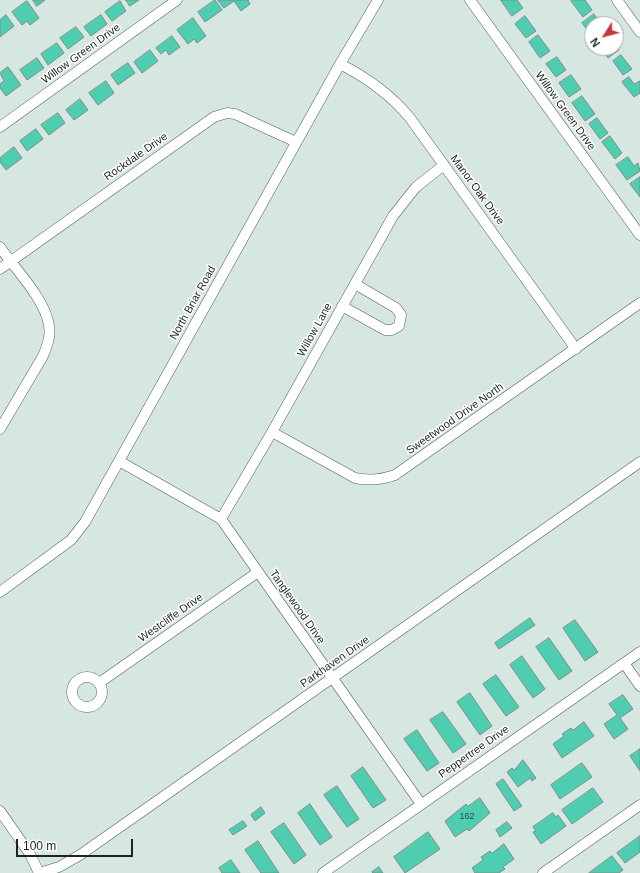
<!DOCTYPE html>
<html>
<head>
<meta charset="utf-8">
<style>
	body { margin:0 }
	#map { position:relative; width:640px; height:873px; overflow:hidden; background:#d6e7e2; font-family:Arial,sans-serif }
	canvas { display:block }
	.north { position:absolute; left:584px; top:16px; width:40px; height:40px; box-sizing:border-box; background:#fff; border:1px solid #a5a7a7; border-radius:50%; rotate:234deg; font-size:11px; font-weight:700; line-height:16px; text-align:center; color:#1e2422 }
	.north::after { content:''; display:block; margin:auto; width:14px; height:18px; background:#c73838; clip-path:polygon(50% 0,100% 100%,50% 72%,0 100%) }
	.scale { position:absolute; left:16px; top:839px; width:117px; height:18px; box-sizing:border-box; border:2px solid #1e2422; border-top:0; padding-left:5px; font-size:12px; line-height:14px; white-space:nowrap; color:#1e2422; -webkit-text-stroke:3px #fff; paint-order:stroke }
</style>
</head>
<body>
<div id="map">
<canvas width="640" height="873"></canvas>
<div class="north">N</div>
<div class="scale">100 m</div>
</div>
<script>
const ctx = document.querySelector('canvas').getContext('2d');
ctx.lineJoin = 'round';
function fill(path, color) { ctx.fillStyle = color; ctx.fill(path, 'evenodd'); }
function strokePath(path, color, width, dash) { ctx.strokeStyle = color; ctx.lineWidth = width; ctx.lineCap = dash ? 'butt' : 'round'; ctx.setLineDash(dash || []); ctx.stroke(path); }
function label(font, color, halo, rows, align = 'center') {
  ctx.font = font + ' Arial,sans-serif'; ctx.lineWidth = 3; ctx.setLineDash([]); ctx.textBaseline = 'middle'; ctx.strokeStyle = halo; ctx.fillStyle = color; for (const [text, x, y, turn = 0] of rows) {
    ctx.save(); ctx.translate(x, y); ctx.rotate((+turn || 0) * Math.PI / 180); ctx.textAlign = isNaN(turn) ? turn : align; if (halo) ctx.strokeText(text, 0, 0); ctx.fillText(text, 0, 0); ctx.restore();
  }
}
const building = new Path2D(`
	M33,0H45L37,6Z
	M126,0H139L130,6Z
	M215,0L222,10L205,22L198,12Z
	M218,0H248L250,4L241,11L234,1L224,8Z
	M501,0H517L523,8L512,16Z
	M572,0H585L592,10L583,17L571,1Z
	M27,1L39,18L30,25L27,21L22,25L12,12Z
	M120,1L126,11L112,21L105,12Z
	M594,14L601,24H592V30L589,32L582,23Z
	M6,15L14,26L0,37V20Z
	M101,15L107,24L91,36L84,27Z
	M525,16L536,31L526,38L515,24Z
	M193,18L206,36L197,43L194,39L188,44L177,30Z
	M76,27L84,37L68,49L60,38Z
	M538,35L550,51L540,58L529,42Z
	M172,36L180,47L169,55L166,50L161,54L156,48Z
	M57,43L64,53L48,65L41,54Z
	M616,45L619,50L608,58L601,48H616Z
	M150,50L158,61L142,73L134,62Z
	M621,55L632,69L623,75L613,61Z
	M557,57L566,70L556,77L546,64Z
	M37,58L44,68L27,80L20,70Z
	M128,63L135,73L118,85L111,75Z
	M8,67L21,85L6,96L0,88V84L4,81L0,73Z
	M571,75L581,89L569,97L559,83Z
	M629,77L634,84L640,81V93L634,97L622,82Z
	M106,81L114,93L98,105L89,93Z
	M582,96L595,114L585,121L572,103Z
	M80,99L88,110L74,120L66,110Z
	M58,113L65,123L49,135L41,125Z
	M597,118L608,133L600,139L589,124Z
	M36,129L43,139L27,151L20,141Z
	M610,136L622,153L615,159L602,142Z
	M14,147L22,158L6,170L0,162V158Z
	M628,157L634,166L638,163L640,171L627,180L616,165Z
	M640,177V197L630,184Z
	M530,618L535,625L499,649L495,643Z
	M575,620L598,652L585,661L563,628Z
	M549,638L572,671L559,680L536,647Z
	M522,656L545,689L533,698L510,665Z
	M496,675L519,707L506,716L483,684Z
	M470,693L492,726L480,735L457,702Z
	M623,695L633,709L620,718L628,729L614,739L604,724L617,715L609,704Z
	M443,712L466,744L453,753L430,720Z
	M584,722L594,736L562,758L553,744L564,736L562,734L571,728L573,730Z
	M417,730L439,763L427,771L404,739Z
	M640,749V771L630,756Z
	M523,760L536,778L532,781L530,778L518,787L507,772L512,768L514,770Z
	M582,763L592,777L560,799L551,785Z
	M363,767L386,800L373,808L351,776Z
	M503,779L522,806L514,811L496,784Z
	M337,786L359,819L347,827L324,795Z
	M593,788L603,802L572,824L562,810Z
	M480,798L490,813L469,831L467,829L455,837L445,821L466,804L468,806Z
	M310,804L332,837L320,845L298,813Z
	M261,807L265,813L255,821L251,815Z
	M553,813L556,817L558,815L566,826L541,844L533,832L536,831L533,827Z
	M243,821L247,826L233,835L229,830Z
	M507,822L512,828L500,837L496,830Z
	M284,823L306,855L294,864L271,832Z
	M428,832L440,849L405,873L394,857Z
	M640,836V852L625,863L617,853Z
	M258,841L279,873H261L245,850Z
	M504,844L514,859L503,867L505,869L499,873H475L472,868L483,860L481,857L490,851L492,853Z
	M612,856L623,870L619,873H589Z
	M231,860L240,873H222L219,868Z
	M379,867L383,873H373L372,872Z`);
fill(building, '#4ecdb0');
strokePath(building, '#7e8e89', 1);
const minor = new Path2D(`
	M470,0L640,235
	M617,0L640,32
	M340,64C368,78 390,94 410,118L576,349
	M0,127L177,0
	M0,247C15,269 46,300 49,326C51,336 47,346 43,356L0,429
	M0,269L214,117L227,113L235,114L296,142
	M342,306L385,330H392L399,326L401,315L396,308L355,284
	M272,432L355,478C370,481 381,480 395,475L640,303
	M119,461L221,519L421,804
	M221,519L272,432L393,216L416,187L444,165
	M0,592L71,540L85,522L340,64L378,0
	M624,663L640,686
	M72 692a15 15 0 1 1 30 0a15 15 0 1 1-30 0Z
	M99,683L258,572
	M0,811L30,854L39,873
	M39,873L59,867L80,855L640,462
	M323,873L640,652
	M543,873L640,805`);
strokePath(minor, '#51605c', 11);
strokePath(minor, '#fff', 10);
label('9px', '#2a4e46', null, [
	["162",467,817]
]);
label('11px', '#1e2422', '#fff', [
	["Willow Green Drive",81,54,-36],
	["Willow Green Drive",565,111,54],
	["Rockdale Drive",136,157,-35],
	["Manor Oak Drive",477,190,54],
	["North Briar Road",193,303,-61],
	["Willow Lane",315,330,-61],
	["Sweetwood Drive North",455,419,-35],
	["Tanglewood Drive",297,607,55],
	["Westcliffe Drive",171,618,-35],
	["Parkhaven Drive",335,662,-35],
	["Peppertree Drive",474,752,-35]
]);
</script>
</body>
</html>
